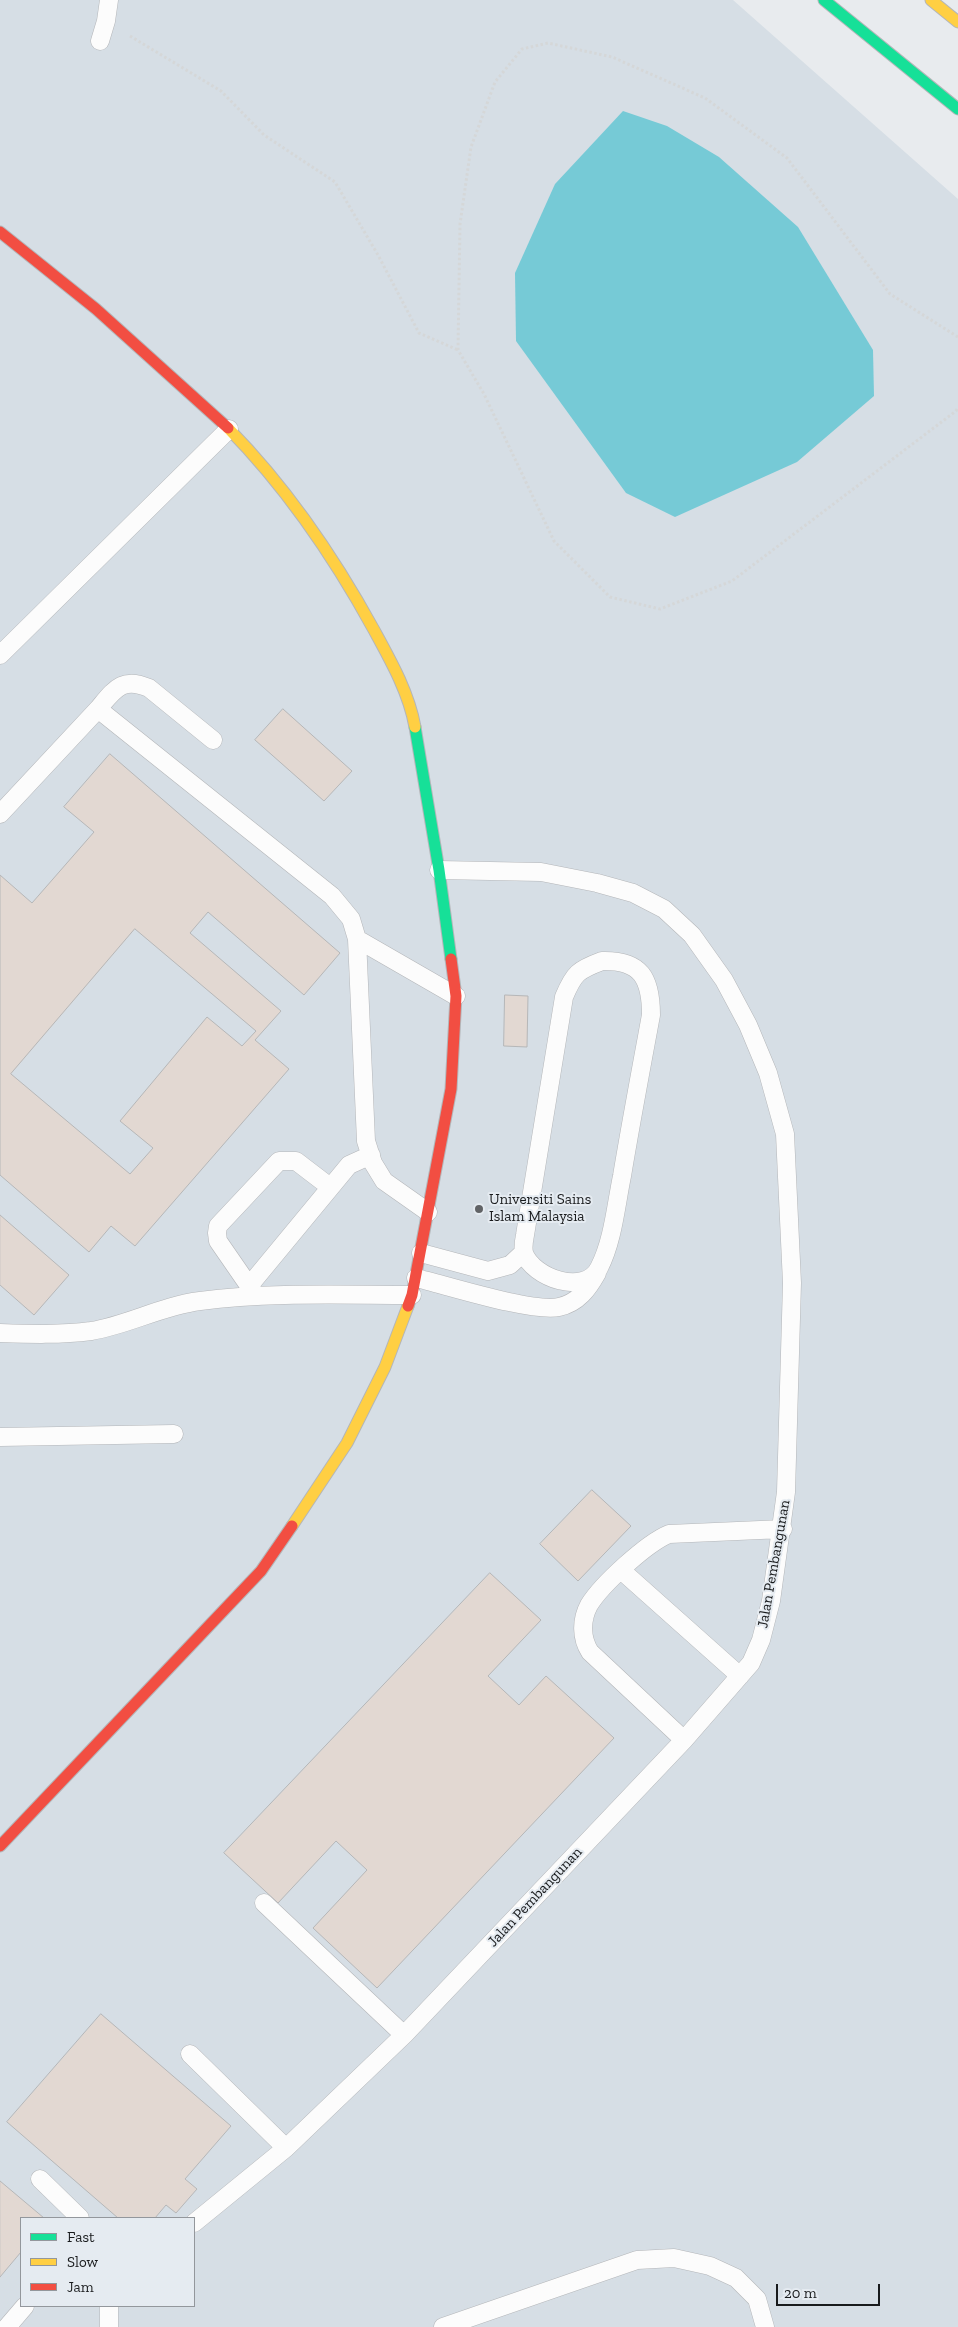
<!DOCTYPE html>
<html>
<head>
<meta charset="utf-8">
<style>
	body { margin:0 }
	#map { position:relative; width:958px; height:2327px; overflow:hidden; background:#e8ebee; font-family:"Zilla Slab",serif }
	canvas { display:block }
	.legend { position:absolute; left:20px; top:2217px; width:175px; height:90px; box-sizing:border-box; background:#e5ebf1; border:1px solid #93979c; margin:0; padding:6px 9px; list-style:none; font-size:15px; color:#181a1c }
	.legend li { display:flex; align-items:center; gap:10px; height:25px }
	.legend b { width:25px; border:1px solid #93979c }
	.scale { position:absolute; left:776px; top:2284px; width:104px; height:22px; box-sizing:border-box; border:2px solid #181a1c; border-top:0; padding-left:6px; font-size:15px; line-height:18px; white-space:nowrap; color:#181a1c; -webkit-text-stroke:4px #e5ebf1; paint-order:stroke }
</style>
</head>
<body>
<div id="map">
<canvas width="958" height="2327"></canvas>
<ul class="legend">
<li><b style="height:6px;background:#16e098"></b>Fast</li>
<li><b style="height:6px;background:#ffcf43"></b>Slow</li>
<li><b style="height:6px;background:#f24e42"></b>Jam</li>
</ul>
<div class="scale">20 m</div>
</div>
<script>
const ctx = document.querySelector('canvas').getContext('2d');
ctx.lineJoin = 'round';
function fill(path, color) { ctx.fillStyle = color; ctx.fill(path, 'evenodd'); }
function strokePath(path, color, width, dash) { ctx.strokeStyle = color; ctx.lineWidth = width; ctx.lineCap = dash ? 'butt' : 'round'; ctx.setLineDash(dash || []); ctx.stroke(path); }
function label(font, color, halo, rows, align = 'center') {
  ctx.font = font + ' "Zilla Slab",serif'; ctx.lineWidth = 4; ctx.setLineDash([]); ctx.textBaseline = 'middle'; ctx.strokeStyle = halo; ctx.fillStyle = color; for (const [text, x, y, turn = 0] of rows) {
    ctx.save(); ctx.translate(x, y); ctx.rotate((+turn || 0) * Math.PI / 180); ctx.textAlign = isNaN(turn) ? turn : align; if (halo) ctx.strokeText(text, 0, 0); ctx.fillText(text, 0, 0); ctx.restore();
  }
}
fill(new Path2D(`
	M0,0H733L958,199V2327H0ZM21,2218H194V2306H21Z`), '#d6dee5');
fill(new Path2D(`
	M623,111L667,126L719,157L798,227L873,350L874,396L797,462L675,517L626,493L516,341L515,273L555,184Z`), '#76cad6');
const building = new Path2D(`
	M283,709L352,771L324,801L255,740Z
	M110,754L340,953L304,995L208,912L190,933L281,1011L255,1040L289,1069L135,1246L111,1226L89,1252L0,1175V875L32,903L94,832L64,807ZM135,929L256,1031L242,1046L207,1017L120,1121L153,1148L130,1174L11,1074Z
	M505,995L528,996L527,1047L504,1046Z
	M0,1215L69,1275L34,1315L0,1285Z
	M592,1490L631,1526L578,1581L540,1544Z
	M490,1573L541,1620L488,1676L519,1705L546,1676L614,1738L377,1988L313,1928L367,1870L336,1841L278,1903L224,1853Z
	M101,2014L231,2126L185,2179L197,2189L176,2213L166,2205L155,2218H118L7,2122Z
	M0,2181L44,2218H21V2252L0,2277Z`);
fill(building, '#e2d8d2');
strokePath(building, '#b6b7b8', 1);
const lane = new Path2D(`
	M100,41L106,21L109,0
	M0,655L229,429
	M98,709C114,690 122,676 149,688L213,740
	M0,814L98,709L332,896L351,919L357,939L366,1141L373,1163L384,1181L428,1212
	M357,939L456,996
	M602,961C641,960 651,978 651,1015C641,1069 631,1122 622,1176C616,1205 613,1241 599,1268C585,1296 533,1278 524,1253C523,1248 524,1240 525,1235L564,997C574,973 578,970 602,961Z
	M421,1253L488,1271L510,1265L524,1252
	M416,1278C446,1285 533,1313 559,1307C578,1303 588,1289 597,1273
	M249,1286L349,1165L371,1155
	M256,1296L218,1241L217,1233L218,1226L279,1161H296L330,1187
	M0,1333C30,1334 61,1335 91,1331C128,1325 161,1306 200,1301C270,1292 342,1295 412,1295
	M0,1437L174,1434
	M621,1570L740,1676
	M684,1740L590,1652C581,1638 581,1620 589,1605C602,1584 647,1543 669,1534L783,1529
	M264,1903L404,2035
	M190,2054L286,2148
	M40,2179L80,2218
	M194,2223L286,2148L404,2035L684,1740L751,1663L761,1640L771,1601L786,1492L792,1283L785,1134L768,1073L748,1025L724,980L692,935L664,909L633,893L597,883L541,872L439,870
	M7,2327L25,2306
	M109,2327V2306
	M443,2327L637,2260L674,2258L710,2266L736,2278L757,2299L765,2327`);
const fast = new Path2D(`
	M824,0L958,109
	M415,727L439,870L451,959`);
const slow = new Path2D(`
	M931,0L958,22
	M228,428C286,487 334,557 374,630C391,661 409,693 415,727
	M292,1526L347,1443L385,1367L408,1306`);
const jam = new Path2D(`
	M0,232L96,309L228,428
	M408,1306L412,1295L451,1089L456,996L451,959
	M0,1846L261,1571L292,1526`);
strokePath(lane, '#b4b6b9', 19);
strokePath(fast, '#b4b6b9', 13);
strokePath(slow, '#b4b6b9', 13);
strokePath(jam, '#b4b6b9', 13);
strokePath(new Path2D(`
	M130,36L221,91L264,135L335,182L378,255L419,333L458,350
	M958,337L890,294L787,158L705,98L612,57L548,43L522,49L495,82L471,147L460,224L458,350L484,394L554,541L610,597L660,609L732,581L956,411L958,407`), '#d5d7d8', 3, [2.5, 2.5]);
strokePath(lane, '#fcfcfc', 18);
strokePath(fast, '#16e098', 11);
strokePath(slow, '#ffcf43', 11);
strokePath(jam, '#f24e42', 11);
for (const [x, y, r, color] of [
	[479,1209,5,"#616366"]
]) { const dot = new Path2D(); dot.arc(x, y, r, 0, 2 * Math.PI); ctx.fillStyle = color; ctx.fill(dot); strokePath(dot, '#e5ebf1', 2); }
label('15px', '#181a1c', '#e5ebf1', [
	["Universiti Sains",489,1200],
	["Islam Malaysia",489,1217]
], 'left');
label('15px', '#181a1c', '#e5ebf1', [
	["Jalan Pembangunan",774,1564,-80],
	["Jalan Pembangunan",535,1897,-47]
]);
</script>
</body>
</html>
